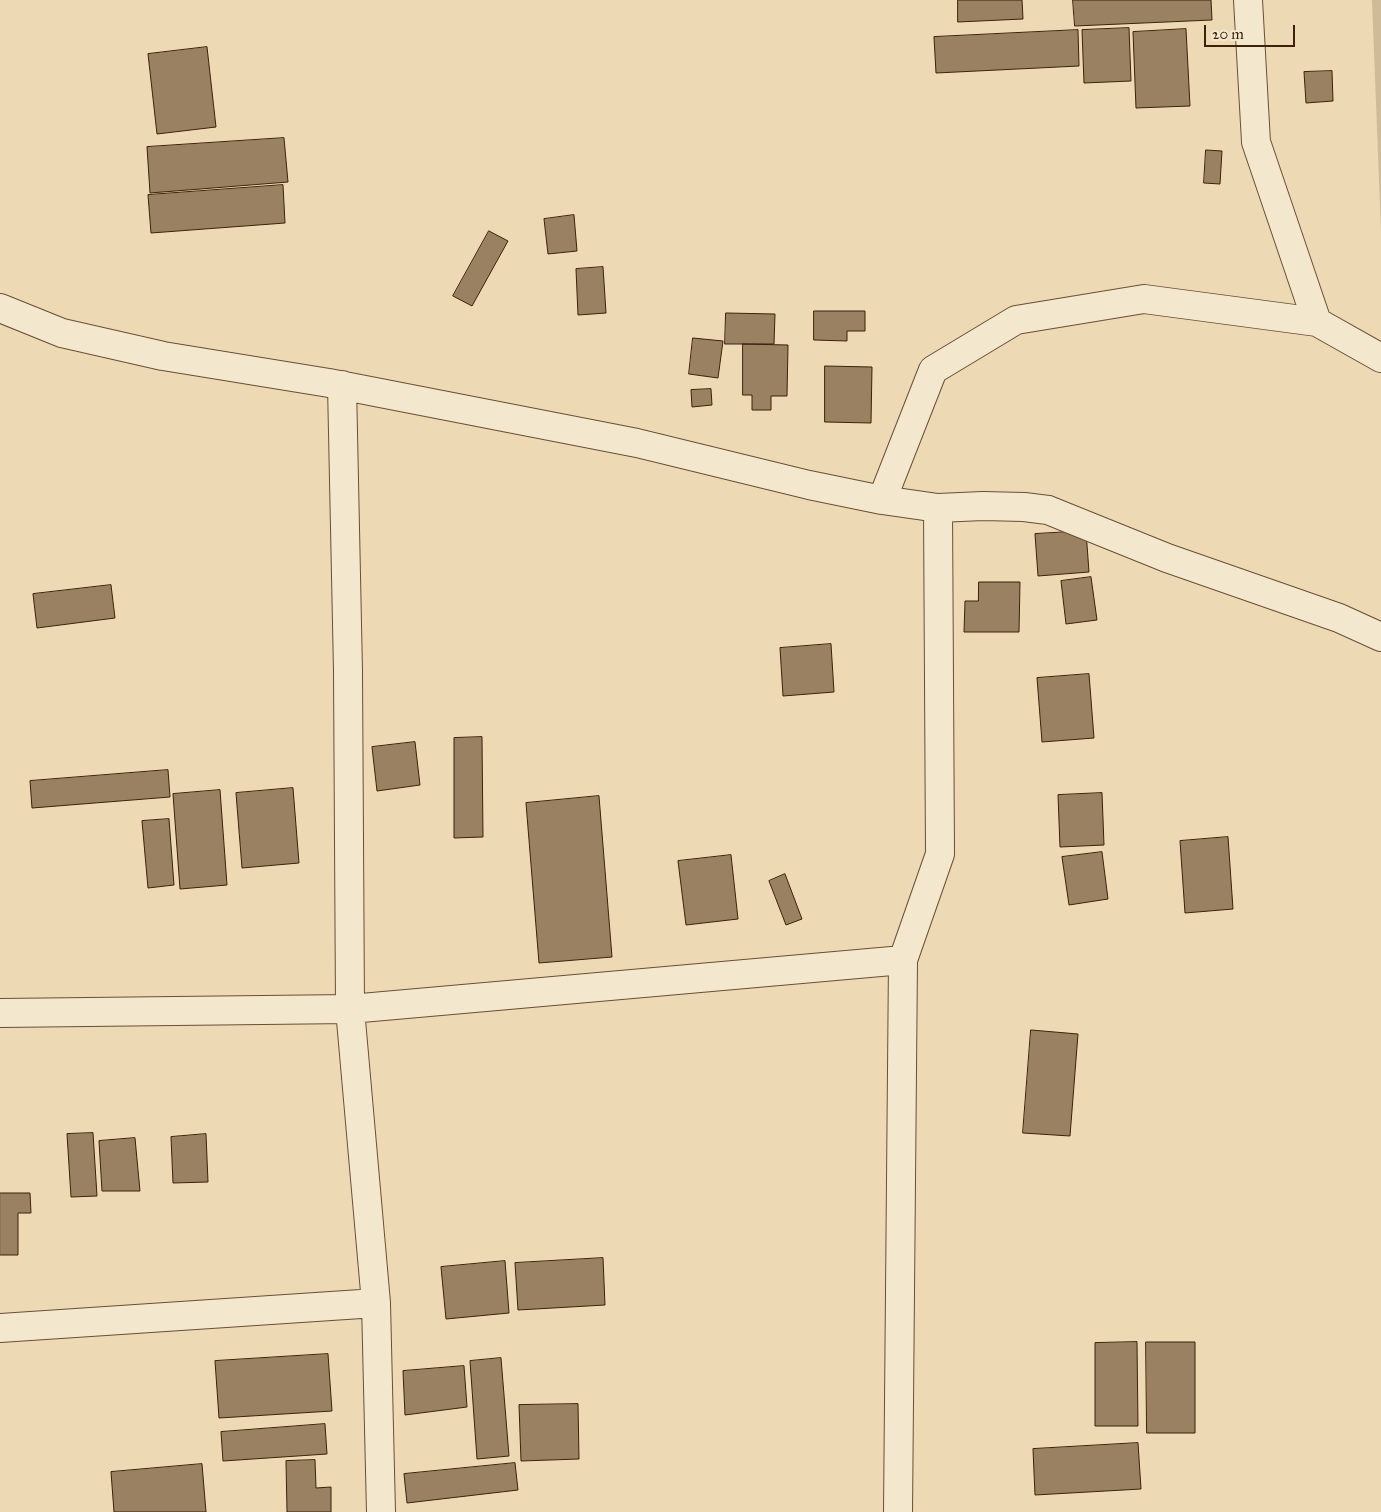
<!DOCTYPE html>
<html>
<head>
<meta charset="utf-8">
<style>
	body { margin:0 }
	#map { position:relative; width:1381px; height:1512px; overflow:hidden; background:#eddab4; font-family:"IM FELL Great Primer",serif }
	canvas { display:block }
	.scale { position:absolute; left:1204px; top:25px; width:91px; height:22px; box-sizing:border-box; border:2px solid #3d210a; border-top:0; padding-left:6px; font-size:15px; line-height:18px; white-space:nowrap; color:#3d210a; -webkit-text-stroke:4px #f3e7ce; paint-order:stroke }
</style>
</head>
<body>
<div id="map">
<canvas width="1381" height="1512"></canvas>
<div class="scale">20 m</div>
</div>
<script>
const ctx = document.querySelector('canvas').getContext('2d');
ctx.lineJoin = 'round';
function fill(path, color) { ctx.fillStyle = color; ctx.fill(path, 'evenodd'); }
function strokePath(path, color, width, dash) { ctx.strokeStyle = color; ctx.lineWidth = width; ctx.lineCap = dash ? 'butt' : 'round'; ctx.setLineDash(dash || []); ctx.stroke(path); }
fill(new Path2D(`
	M1372,0H1381V232Z`), '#cfbb97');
const building = new Path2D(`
	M958,0H1022L1023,19L958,22Z
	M1073,0H1211L1212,20L1075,26Z
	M1129,28L1131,81L1084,83L1082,30Z
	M1186,29L1190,106L1136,108L1133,32Z
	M1078,30L1079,66L936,73L934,37Z
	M207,47L216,127L157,134L148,54Z
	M1332,71L1333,101L1306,103L1304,72Z
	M284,138L288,182L150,193L147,147Z
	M1206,150L1222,151L1220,184L1204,183Z
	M283,185L285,223L151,233L148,195Z
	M574,215L577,251L548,254L544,219Z
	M489,231L508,241L472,306L453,296Z
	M603,267L606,313L578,315L576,269Z
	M814,311H865V331H847V341L814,340Z
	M726,313L775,314L774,344H725Z
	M693,338L723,341L718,378L689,374Z
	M743,344L788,345L787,396H771V410H752V395H743Z
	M825,366L872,367L871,423L825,422Z
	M711,389L712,405L692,407L691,390Z
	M1086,531L1089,572L1038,576L1035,534Z
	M1091,577L1097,620L1066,624L1061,581Z
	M979,582H1020L1019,632H964L965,601H978Z
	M111,585L115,618L37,628L33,594Z
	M831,644L834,692L783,696L780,648Z
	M1089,674L1094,738L1042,742L1037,678Z
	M482,737L483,837L454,838V738Z
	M415,742L420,785L377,791L372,747Z
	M168,770L170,797L32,808L30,781Z
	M293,788L299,863L242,868L236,793Z
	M220,790L227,885L180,889L173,794Z
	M1102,793L1104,845L1060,847L1058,795Z
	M599,796L612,957L539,963L526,803Z
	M169,819L174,885L148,888L142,821Z
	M1228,837L1233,909L1185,913L1180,841Z
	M1102,852L1108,899L1069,905L1062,857Z
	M731,855L738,919L686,925L678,861Z
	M785,874L802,919L786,925L769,881Z
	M1031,1030L1078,1034L1070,1136L1023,1133Z
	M93,1133L97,1196L71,1197L67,1134Z
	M206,1134L208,1182L173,1183L171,1137Z
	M135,1138L140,1191H102L99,1141Z
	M0,1193H30L31,1213H18V1255H0Z
	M603,1258L605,1305L518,1310L515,1263Z
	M505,1261L509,1313L446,1319L441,1267Z
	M1137,1342L1138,1426H1095V1343Z
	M1146,1342H1195V1433H1147Z
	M328,1354L332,1411L219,1418L215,1361Z
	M501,1358L509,1456L477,1459L470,1361Z
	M464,1366L467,1407L405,1415L403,1371Z
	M578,1404L579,1459L521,1461L519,1405Z
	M325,1424L327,1454L223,1461L221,1432Z
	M1138,1443L1141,1489L1035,1495L1033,1449Z
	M315,1460L316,1488L331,1487V1512H287L286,1461Z
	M515,1463L518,1490L407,1503L404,1474Z
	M202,1464L206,1512H114L111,1472Z`);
fill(building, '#998162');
strokePath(building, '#3d210a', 1);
const street = new Path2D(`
	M1248,0L1256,142L1317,322
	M0,308L62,333L163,356L329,383L637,443L809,485L882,500L938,508L983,506L1024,507L1048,510L1167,558L1339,618L1381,637
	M342,385L348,671L350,1009L376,1303L381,1512
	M882,500L933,370L1016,320L1144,299L1317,322L1381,358
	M0,1013L350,1009L903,960
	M0,1328L376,1303
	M898,1512L903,960L940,854L938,508`);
strokePath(street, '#694f34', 30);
strokePath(street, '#f3e7ce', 28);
</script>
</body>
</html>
